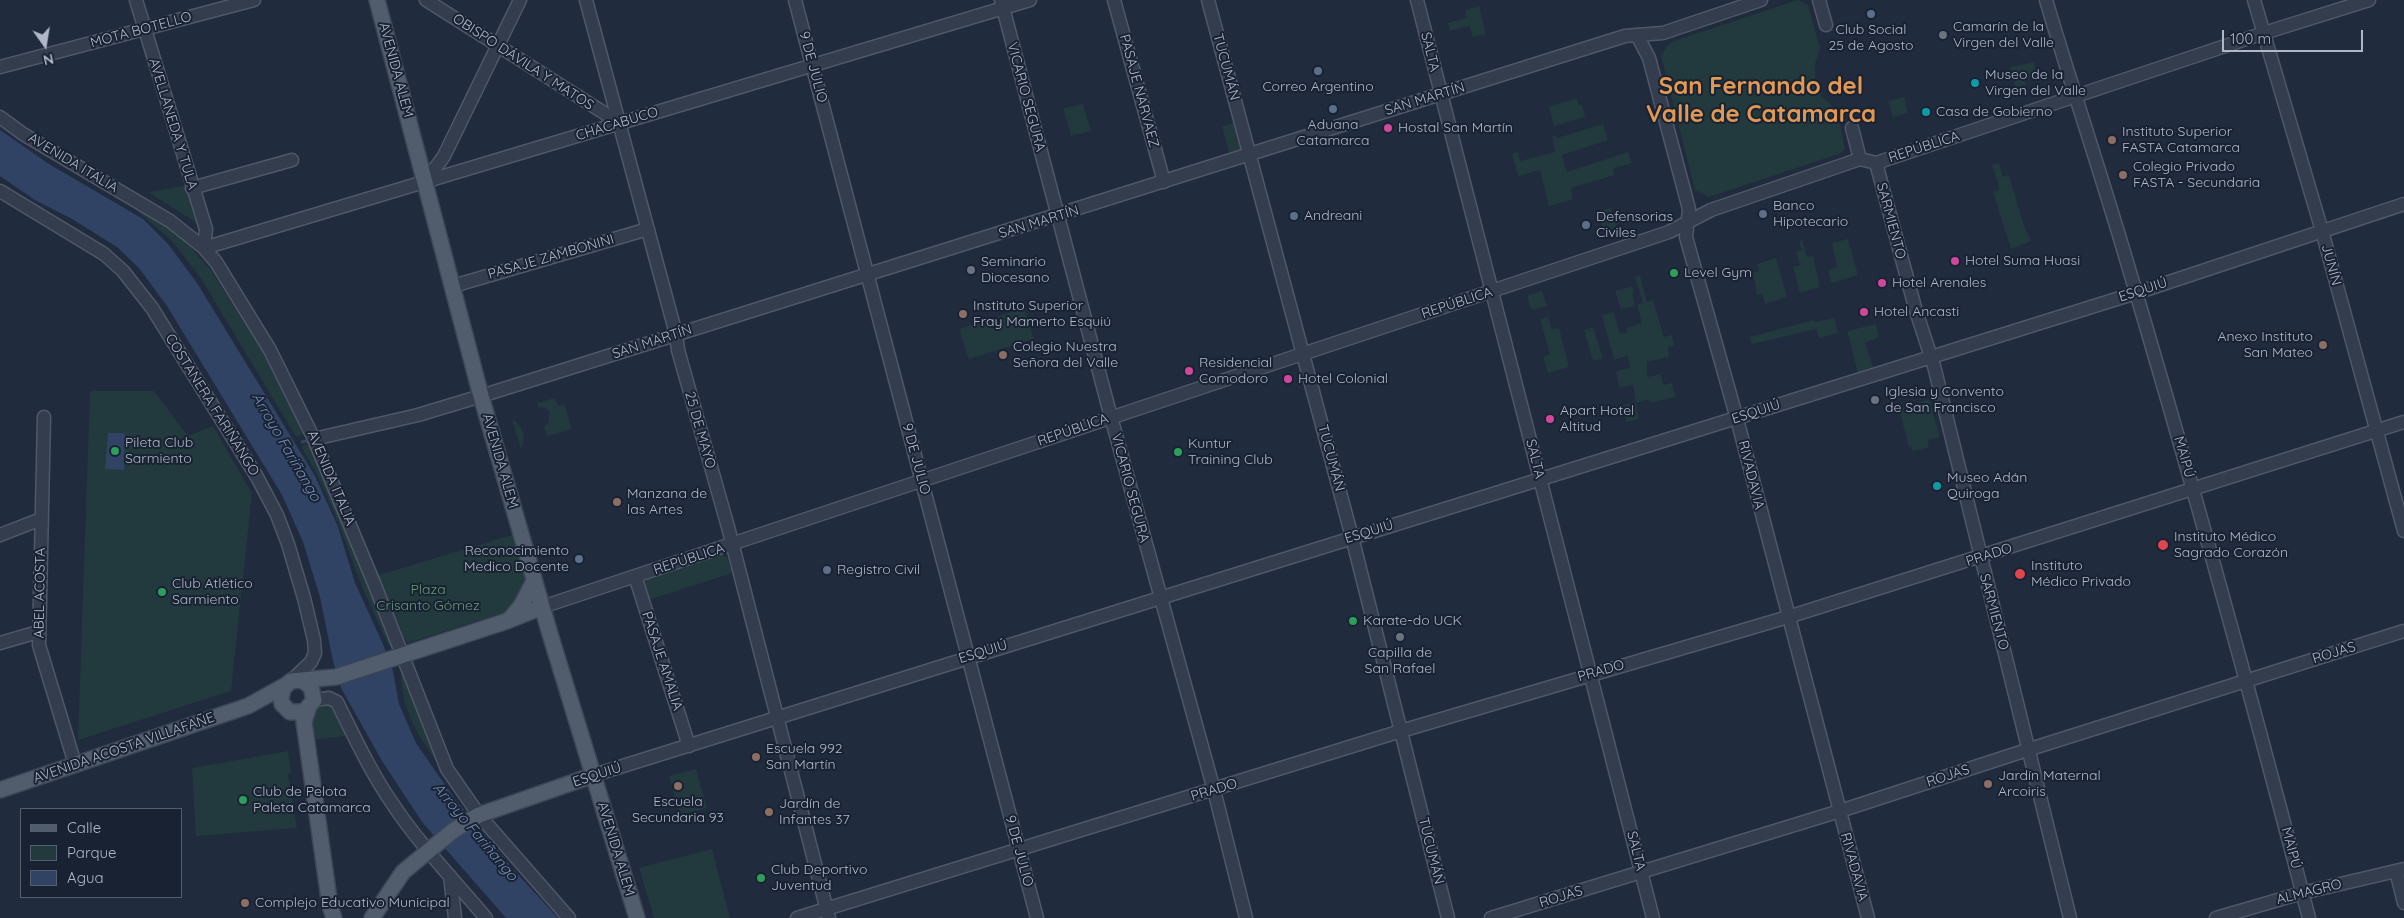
<!DOCTYPE html>
<html>
<head>
<meta charset="utf-8">
<style>
	body { margin:0 }
	#map { position:relative; width:2404px; height:918px; overflow:hidden; background:#202b3d; font-family:Quicksand,sans-serif }
	canvas { display:block }
	.legend { position:absolute; left:20px; top:808px; width:162px; height:90px; box-sizing:border-box; background:#192232; border:1px solid #555e6e; margin:0; padding:6px 9px; list-style:none; font-size:15px; color:#afb7c9 }
	.legend li { display:flex; align-items:center; gap:10px; height:25px }
	.legend b { width:25px; border:1px solid #555e6e }
	.north { position:absolute; left:20px; top:20px; width:50px; height:50px; -webkit-text-stroke:4px #192232; paint-order:stroke; rotate:167deg; font-size:14px; font-weight:700; line-height:20px; text-align:center; color:#afb7c9 }
	.north::after { content:''; display:block; margin:auto; width:18px; height:22px; background:#afb7c9; clip-path:polygon(50% 0,100% 100%,50% 72%,0 100%) }
	.scale { position:absolute; left:2222px; top:30px; width:141px; height:22px; box-sizing:border-box; border:2px solid #afb7c9; border-top:0; padding-left:6px; font-size:15px; line-height:18px; white-space:nowrap; color:#afb7c9; -webkit-text-stroke:4px #192232; paint-order:stroke }
</style>
</head>
<body>
<div id="map">
<canvas width="2404" height="918"></canvas>
<ul class="legend">
<li><b style="height:6px;background:#515c6d"></b>Calle</li>
<li><b style="height:14px;background:#22393e"></b>Parque</li>
<li><b style="height:14px;background:#304364"></b>Agua</li>
</ul>
<div class="north">N</div>
<div class="scale">100 m</div>
</div>
<script>
const ctx = document.querySelector('canvas').getContext('2d');
ctx.lineJoin = 'round';
function fill(path, color) { ctx.fillStyle = color; ctx.fill(path, 'evenodd'); }
function strokePath(path, color, width, dash) { ctx.strokeStyle = color; ctx.lineWidth = width; ctx.lineCap = dash ? 'butt' : 'round'; ctx.setLineDash(dash || []); ctx.stroke(path); }
function label(font, color, halo, rows, align = 'center') {
  ctx.font = font + ' Quicksand,sans-serif'; ctx.lineWidth = 4; ctx.setLineDash([]); ctx.textBaseline = 'middle'; ctx.strokeStyle = halo; ctx.fillStyle = color; for (const [text, x, y, turn = 0] of rows) {
    ctx.save(); ctx.translate(x, y); ctx.rotate((+turn || 0) * Math.PI / 180); ctx.textAlign = isNaN(turn) ? turn : align; if (halo) ctx.strokeText(text, 0, 0); ctx.fillText(text, 0, 0); ctx.restore();
  }
}
fill(new Path2D(`
	M1798,0L1808,5L1820,48L1815,64V82L1822,97L1837,110L1845,149L1839,154L1709,197L1695,190L1661,56L1667,46L1674,41Z
	M1479,6L1486,34L1473,37L1469,26L1450,31L1448,23L1466,18L1465,10Z
	M2034,62L2038,77L2041,76L2042,80L2036,82L2034,77L2025,80L2026,85L2016,88L2010,67Z
	M1904,97L1908,113L1893,117L1888,101Z
	M1577,98L1579,105H1582L1585,117L1554,126L1549,107Z
	M1083,104L1091,131L1071,136L1063,108Z
	M1234,123L1241,150L1229,153L1222,126Z
	M1603,124L1608,140L1562,155L1567,172L1628,152L1632,163L1613,169L1615,175L1571,188L1573,199L1549,206L1540,170L1518,176L1512,153L1518,152L1520,161L1555,152L1552,136L1556,135L1557,138Z
	M1999,163L2003,177L2009,175L2023,223L2031,241L2011,249L1993,192L2000,190L1992,165Z
	M185,186L198,224L148,192Z
	M128,203L165,224L182,238L210,269L278,376L305,434L296,437L202,280L173,242Z
	M1611,208L1617,227L1604,232L1598,212Z
	M1848,239L1858,275L1831,283L1828,270L1837,267L1832,243Z
	M1802,240L1807,257L1813,256L1820,287L1800,293L1793,267L1800,265L1796,252L1802,250L1799,241Z
	M1776,258L1787,297L1765,304L1762,294L1757,295L1753,273L1759,271L1757,264Z
	M1640,276L1647,302L1653,300L1664,337L1672,335L1674,346L1668,347L1669,357L1647,362V377L1661,374L1663,385L1672,383L1676,397L1650,403L1649,399L1636,403L1639,419L1626,422L1623,405L1636,403L1633,385L1619,387L1616,371L1630,368L1628,356L1614,360L1602,315L1614,312L1620,334L1627,332L1626,328L1642,323L1637,305L1643,303L1635,277Z
	M1632,286L1634,292L1632,293L1635,306L1621,309L1615,291Z
	M1542,291L1547,306L1531,310L1527,296Z
	M1024,308L1034,339L969,359L959,329Z
	M1548,317L1552,329L1559,328L1569,367L1548,373L1543,357L1550,354L1540,319Z
	M1834,318L1838,333L1819,338L1816,329L1752,344L1749,337L1814,320L1815,322Z
	M1876,324L1879,337L1865,343L1873,367L1858,373L1847,331Z
	M1593,327L1603,358L1593,361L1584,330Z
	M90,391H154L188,436L213,426L252,493L231,691L78,740Z
	M555,398L558,406L565,405L572,429L547,436L544,426L549,422V412L545,408L538,407L537,403Z
	M1929,399L1940,437L1928,440L1929,447L1913,451L1911,446L1909,447L1899,409Z
	M512,419C523,426 527,438 521,449Z
	M309,444L330,488L391,645L389,646C379,624 368,602 359,579C342,533 327,488 301,446Z
	M515,534L526,574V583L522,595L509,611L414,641L408,642L404,639L379,575Z
	M719,554L727,557L732,573L648,600L643,584L646,579Z
	M401,668L439,765C418,737 399,705 401,668Z
	M328,702L333,706L347,736L310,740L308,715L315,706Z
	M288,751L291,773L288,774L297,828L196,836L192,768Z
	M696,769L707,808L680,815L669,776Z
	M712,849L730,918H654L639,868Z`), '#22393e');
fill(new Path2D(`
	M0,130L49,164L143,219L168,244L197,283L315,476L338,527L355,583L383,644L393,671L399,704L416,743L454,798L512,868L558,918H506L422,822L382,761L341,688L333,661L320,597L303,542L282,495L167,306L139,268L117,247L72,219L35,200L0,176Z
	M108,433H125L124,470L105,469Z`), '#304364');
strokePath(new Path2D(`
	M302,442L311,440`), '#304364', 3);
const minor = new Path2D(`
	M136,0L206,229L204,248L1030,0
	M426,0L620,123
	M586,0L676,334L678,350L728,527L829,918
	M795,0L1037,918
	M1001,0L1111,417L1214,790L1246,918
	M1114,0L1164,182
	M1208,0L1352,537L1448,918
	M1417,0L1653,918
	M1819,0L1826,25
	M2046,0C2071,84 2099,168 2124,252C2190,473 2251,695 2309,918
	M2254,0L2322,231L2404,531
	M1637,35L1649,58L1689,209L1686,237L1737,419L1868,918
	M0,67L254,0
	M0,117L23,134L170,221L204,248L216,262L270,350L314,439L374,583L447,769L479,815L569,918
	M1852,128L1860,159
	M1876,163L1916,311L1934,366L2070,918
	M425,182L444,156L520,0
	M192,188L292,160
	M0,191L104,254L123,271L152,308L257,477L277,515L288,544L304,598L314,640L315,653L311,662L291,681
	M453,286L648,229
	M44,417L39,645L75,764
	M314,439L418,415L481,396L1625,36L1663,33L1761,0
	M0,535L41,519
	M635,576L689,746
	M542,607L1669,232L1711,210L1860,159L1876,163L2264,33L2369,0
	M0,643L38,632
	M314,700L329,698L337,702C354,736 370,771 392,803C419,844 454,880 486,918
	M594,775L2136,293L2404,204
	M2396,871L2404,903
	M450,876L455,918
	M797,918L1401,731L1788,617L2404,422
	M1491,918L1840,811L2027,750L2404,631
	M2216,918L2302,893L2404,869`);
const major = new Path2D(`
	M377,0L481,396L550,634L637,918
	M509,620L521,606L534,581
	M302,680L311,687L314,700L304,712H290L282,704L281,699L283,688L291,681L336,677L507,621L542,607
	M308,709L304,722L330,906L334,918
	M0,790L248,706L284,686
	M372,918L403,872L454,830L479,815L594,775`);
strokePath(minor, '#4f5768', 15);
strokePath(major, '#3d4656', 18);
strokePath(minor, '#343d4d', 12);
strokePath(major, '#515c6d', 15);
for (const [x, y, r, color] of [
	[1871,14,5,"#5c6f8a"],
	[1943,35,5,"#6b7280"],
	[1318,71,5,"#5c6f8a"],
	[1975,83,5,"#0f9aa8"],
	[1333,109,5,"#5c6f8a"],
	[1926,112,5,"#0f9aa8"],
	[1388,128,5,"#d1479c"],
	[2112,140,5,"#8d6e63"],
	[2123,175,5,"#8d6e63"],
	[1763,214,5,"#5c6f8a"],
	[1294,216,5,"#5c6f8a"],
	[1586,225,5,"#5c6f8a"],
	[1955,261,5,"#d1479c"],
	[971,270,5,"#6b7280"],
	[1674,273,5,"#2e9e5b"],
	[1882,283,5,"#d1479c"],
	[1864,312,5,"#d1479c"],
	[963,314,5,"#8d6e63"],
	[2323,345,5,"#8d6e63"],
	[1003,355,5,"#8d6e63"],
	[1189,371,5,"#d1479c"],
	[1288,379,5,"#d1479c"],
	[1875,400,5,"#6b7280"],
	[1550,419,5,"#d1479c"],
	[115,451,5,"#2e9e5b"],
	[1178,452,5,"#2e9e5b"],
	[1937,486,5,"#0f9aa8"],
	[617,502,5,"#8d6e63"],
	[2163,545,6,"#e0444e"],
	[579,559,5,"#5c6f8a"],
	[827,570,5,"#5c6f8a"],
	[2020,574,6,"#e0444e"],
	[162,592,5,"#2e9e5b"],
	[1353,621,5,"#2e9e5b"],
	[1400,637,5,"#6b7280"],
	[756,757,5,"#8d6e63"],
	[1988,784,5,"#8d6e63"],
	[678,786,5,"#8d6e63"],
	[243,800,5,"#2e9e5b"],
	[769,812,5,"#8d6e63"],
	[761,878,5,"#2e9e5b"],
	[245,903,5,"#8d6e63"]
]) { const dot = new Path2D(); dot.arc(x, y, r, 0, 2 * Math.PI); ctx.fillStyle = color; ctx.fill(dot); strokePath(dot, '#192232', 2); }
label('14px', '#afb7c9', '#192232', [
	["Camarín de la",1953,27],
	["Virgen del Valle",1953,43],
	["Club Social",1871,30,"center"],
	["25 de Agosto",1871,46,"center"],
	["Museo de la",1985,75],
	["Virgen del Valle",1985,91],
	["Correo Argentino",1318,87,"center"],
	["Casa de Gobierno",1936,112],
	["Aduana",1333,125,"center"],
	["Catamarca",1333,141,"center"],
	["Hostal San Martín",1398,128],
	["Instituto Superior",2122,132],
	["FASTA Catamarca",2122,148],
	["Colegio Privado",2133,167],
	["FASTA - Secundaria",2133,183],
	["Banco",1773,206],
	["Hipotecario",1773,222],
	["Andreani",1304,216],
	["Defensorias",1596,217],
	["Civiles",1596,233],
	["Hotel Suma Huasi",1965,261],
	["Seminario",981,262],
	["Diocesano",981,278],
	["Level Gym",1684,273],
	["Hotel Arenales",1892,283],
	["Instituto Superior",973,306],
	["Fray Mamerto Esquiú",973,322],
	["Hotel Ancasti",1874,312],
	["Anexo Instituto",2313,337,"right"],
	["San Mateo",2313,353,"right"],
	["Colegio Nuestra",1013,347],
	["Señora del Valle",1013,363],
	["Residencial",1199,363],
	["Comodoro",1199,379],
	["Hotel Colonial",1298,379],
	["Iglesia y Convento",1885,392],
	["de San Francisco",1885,408],
	["Apart Hotel",1560,411],
	["Altitud",1560,427],
	["Pileta Club",125,443],
	["Sarmiento",125,459],
	["Kuntur",1188,444],
	["Training Club",1188,460],
	["Museo Adán",1947,478],
	["Quiroga",1947,494],
	["Manzana de",627,494],
	["las Artes",627,510],
	["Instituto Médico",2174,537],
	["Sagrado Corazón",2174,553],
	["Reconocimiento",569,551,"right"],
	["Medico Docente",569,567,"right"],
	["Instituto",2031,566],
	["Médico Privado",2031,582],
	["Registro Civil",837,570],
	["Club Atlético",172,584],
	["Sarmiento",172,600],
	["Karate-do UCK",1363,621],
	["Capilla de",1400,653,"center"],
	["San Rafael",1400,669,"center"],
	["Escuela 992",766,749],
	["San Martín",766,765],
	["Jardín Maternal",1998,776],
	["Arcoiris",1998,792],
	["Club de Pelota",253,792],
	["Paleta Catamarca",253,808],
	["Escuela",678,802,"center"],
	["Secundaria 93",678,818,"center"],
	["Jardín de",779,804],
	["Infantes 37",779,820],
	["Club Deportivo",771,870],
	["Juventud",771,886],
	["Complejo Educativo Municipal",255,903]
], 'left');
label('14px', '#afb7c9', '#192232', [
	["MOTA BOTELLO",141,30,-15],
	["SALTA",1430,52,76],
	["OBISPO DÁVILA Y MATOS",523,62,33],
	["9 DE JULIO",813,67,75],
	["TUCUMÁN",1226,67,75],
	["AVENIDA ALEM",396,70,75],
	["PASAJE NARVAEZ",1139,91,75],
	["VICARIO SEGURA",1026,97,75],
	["SAN MARTÍN",1425,99,-17],
	["AVELLANEDA Y TULA",173,124,73],
	["CHACABUCO",617,124,-17],
	["REPÚBLICA",1924,147,-18],
	["AVENIDA ITALIA",73,163,31],
	["SARMIENTO",1891,221,75],
	["SAN MARTÍN",1039,222,-17],
	["PASAJE ZAMBONINI",551,257,-16],
	["JUNÍN",2331,265,75],
	["ESQUIÚ",2143,290,-18],
	["REPÚBLICA",1457,303,-18],
	["SAN MARTÍN",652,342,-18],
	["COSTANERA FARIÑANGO",212,405,58],
	["ESQUIÚ",1756,412,-18],
	["25 DE MAYO",700,430,74],
	["REPÚBLICA",1073,430,-19],
	["MAIPÚ",2184,457,74],
	["TUCUMÁN",1331,458,75],
	["9 DE JULIO",916,459,75],
	["SALTA",1535,459,76],
	["AVENIDA ALEM",500,461,74],
	["RIVADAVIA",1751,475,76],
	["AVENIDA ITALIA",331,478,67],
	["VICARIO SEGURA",1130,488,75],
	["ESQUIÚ",1369,532,-17],
	["PRADO",1989,555,-18],
	["REPÚBLICA",689,559,-18],
	["ABEL ACOSTA",40,593,-89],
	["SARMIENTO",1994,612,75],
	["ESQUIÚ",983,652,-17],
	["ROJAS",2334,653,-17],
	["PASAJE AMALIA",662,661,72],
	["PRADO",1601,671,-16],
	["AVENIDA ACOSTA VILLAFAÑE",124,748,-19],
	["ESQUIÚ",597,775,-18],
	["ROJAS",1948,776,-18],
	["PRADO",1214,790,-17],
	["MAIPÚ",2291,848,75],
	["AVENIDA ALEM",616,849,73],
	["9 DE JULIO",1019,851,75],
	["TUCUMÁN",1431,851,76],
	["SALTA",1636,851,76],
	["RIVADAVIA",1854,867,75],
	["ALMAGRO",2309,892,-14],
	["ROJAS",1561,897,-17]
]);
label('14px', '#639d73', '#192232', [
	["Plaza",428,590],
	["Crisanto Gómez",428,606]
]);
label('italic 15px', '#748cb4', '#192232', [
	["Arroyo Fariñango",286,447,60],
	["Arroyo Fariñango",475,832,50]
]);
label('bold 24px', '#e09853', '#192232', [
	["San Fernando del",1761,87],
	["Valle de Catamarca",1761,115]
]);
</script>
</body>
</html>
